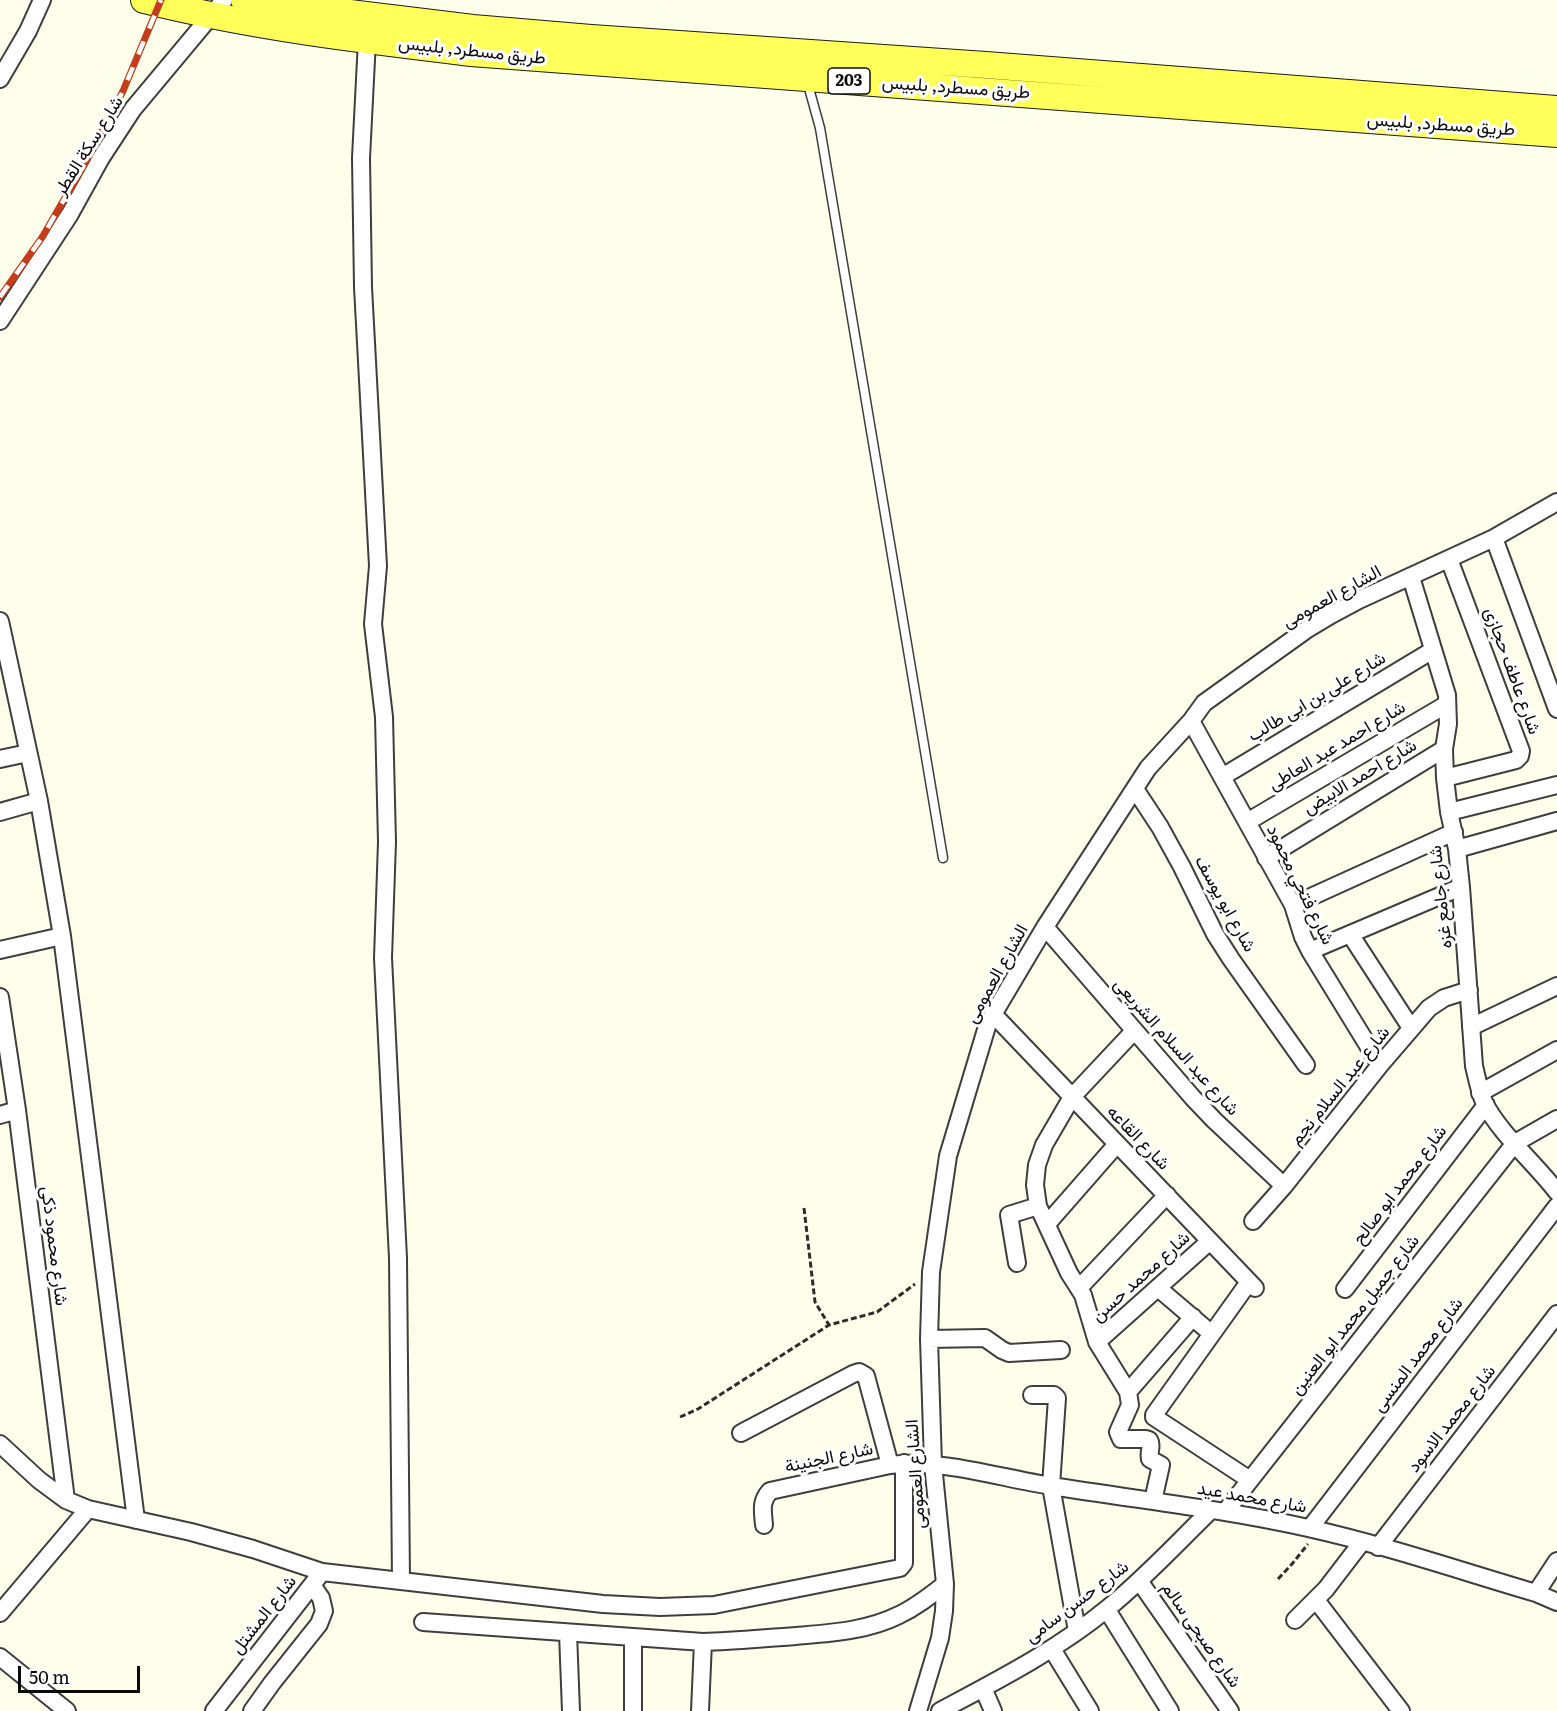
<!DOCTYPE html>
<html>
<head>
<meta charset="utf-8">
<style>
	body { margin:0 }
	#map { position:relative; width:1557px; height:1711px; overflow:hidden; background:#feffea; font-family:Literata,serif }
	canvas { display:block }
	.scale { position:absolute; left:18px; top:1666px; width:122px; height:27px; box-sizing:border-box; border:3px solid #0b0b0b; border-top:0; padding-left:8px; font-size:18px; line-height:21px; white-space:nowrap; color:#0b0b0b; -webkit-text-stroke:4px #fff; paint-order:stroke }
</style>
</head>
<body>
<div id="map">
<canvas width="1557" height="1711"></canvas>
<div class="scale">50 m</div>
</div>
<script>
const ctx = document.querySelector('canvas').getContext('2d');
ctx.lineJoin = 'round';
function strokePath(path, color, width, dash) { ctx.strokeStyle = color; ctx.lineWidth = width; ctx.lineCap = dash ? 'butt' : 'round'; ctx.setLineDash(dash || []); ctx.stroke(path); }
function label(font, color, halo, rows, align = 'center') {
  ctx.font = font + ' Literata,Vazirmatn,serif'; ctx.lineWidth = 6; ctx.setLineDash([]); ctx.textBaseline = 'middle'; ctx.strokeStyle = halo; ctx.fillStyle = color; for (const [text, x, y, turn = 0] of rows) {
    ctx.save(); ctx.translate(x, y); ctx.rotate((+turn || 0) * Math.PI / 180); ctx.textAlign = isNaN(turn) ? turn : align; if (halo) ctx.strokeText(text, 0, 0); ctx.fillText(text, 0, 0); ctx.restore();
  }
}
const service = new Path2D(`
	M807,81L820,128L943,858`);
const minor = new Path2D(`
	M367,40L361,158L363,287L378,566L373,624L384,717L387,842L383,958L398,1258L401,1581
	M0,79L28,31L42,0
	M0,321L70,214L101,158L133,109L224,0
	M1494,538L1557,709
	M1411,577L1447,695L1448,724L1444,749L1445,778L1449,812L1457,849L1461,887L1474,1066C1477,1078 1479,1090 1484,1102C1499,1133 1536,1164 1557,1192
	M0,621L39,801L62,936L136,1520
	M1191,721L1293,905L1303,937L1310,951L1380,1065
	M0,759L28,753
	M1222,777L1433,650
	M1445,778L1516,760L1520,756L1521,751L1449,559
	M1135,789L1160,827L1182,867L1215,934L1231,959L1306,1065
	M0,812L39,801
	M1449,812L1557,785
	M1247,822L1447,704
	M1457,849L1557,821
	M1266,858L1444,749
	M1293,905L1454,832
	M1045,927L1193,1098L1214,1120L1284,1186
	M1350,934L1411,1028
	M0,950L62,936
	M1310,951L1461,887
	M0,997L17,1110L66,1500
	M993,1014L1255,1288
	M1471,1027L1557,986
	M1134,1031L1072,1097L1044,1145L1037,1165L1035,1185L1038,1206L1069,1273L1083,1295L1097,1342L1128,1392L1130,1405L1118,1432L1121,1439H1146L1149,1440C1153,1446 1148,1452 1150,1459L1161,1465L1153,1501
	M1480,1093L1557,1050
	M0,1115L17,1110
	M1253,1221L1284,1186L1380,1065L1429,1008L1444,998L1469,990
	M1047,1224L1117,1144
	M1017,1263L1009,1215L1038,1206
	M1249,1282L1154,1415V1417L1250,1480
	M1079,1288L1167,1195
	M1158,1288L1212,1334
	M1345,1289L1486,1105
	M929,1339L985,1338L1002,1350L1009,1353L1061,1350
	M1097,1342L1210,1241
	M1128,1392L1193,1317
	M1032,1395H1054L1057,1398L1051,1486L1077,1631
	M741,1433L853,1374L859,1372L866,1376L890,1465
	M0,1444L39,1480L66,1500L88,1509L191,1532L253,1549L322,1572L603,1604L660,1607L714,1605L900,1568L904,1563V1463
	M1225,1512L1515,1143L1557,1119
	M764,1525C763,1511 760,1502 770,1491L890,1465C944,1459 999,1478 1052,1486C1138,1500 1224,1509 1308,1528C1385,1545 1461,1571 1536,1593L1557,1602
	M1310,1528L1557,1206
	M1378,1547L1557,1314
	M1140,1582L1230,1711
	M1536,1593L1557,1561
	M1316,1600L1401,1711
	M1107,1610L1170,1711
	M0,1613L88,1509
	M1295,1620L1326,1589L1362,1542
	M423,1622L703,1642C734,1641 765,1638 796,1636C831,1633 867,1631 899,1615C916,1607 930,1596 945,1584
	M568,1633L571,1711
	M1052,1649L1090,1711
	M0,1657L67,1711
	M983,1688L993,1711
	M214,1711L322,1572
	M252,1711L272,1683L319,1624L324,1611L321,1598L312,1585
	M633,1711V1638
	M700,1711L703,1642
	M918,1711L940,1638L944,1611L945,1584L933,1464L929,1339L931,1272L948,1156L988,1023L1045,927L1148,768L1191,721L1204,703L1306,630L1331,615L1359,600L1494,538L1557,502
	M940,1711C998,1680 1057,1650 1108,1608C1145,1578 1177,1543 1211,1510`);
const primary = new Path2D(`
	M144,0C251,27 361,40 471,53L1557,134
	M244,0L473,28L591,38L986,65L1557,109`);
strokePath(service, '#3e3e3e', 11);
strokePath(minor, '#3e3e3e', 20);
strokePath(primary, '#1c1c1c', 28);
strokePath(new Path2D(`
	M804,1208L815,1302L829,1325
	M680,1417L698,1409L829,1325L877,1312L915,1284
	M1278,1579L1292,1564L1308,1544`), '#2d2d2d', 3, [6, 3]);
strokePath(service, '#fff', 8);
strokePath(minor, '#fff', 16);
strokePath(primary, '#ffff5a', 26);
const rail = new Path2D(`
	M0,297L43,236L85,163L123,91L161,0`);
strokePath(rail, '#c53c1a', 7);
strokePath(rail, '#fff', 4.5, [14]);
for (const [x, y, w] of [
	[849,81,42]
]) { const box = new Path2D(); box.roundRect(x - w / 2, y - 13, w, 26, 4.5); ctx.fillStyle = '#fff'; ctx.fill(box); strokePath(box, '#0b0b0b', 1.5); }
label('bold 16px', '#0b0b0b', null, [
	["203",849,81]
]);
label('18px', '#0b0b0b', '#fff', [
	["طريق مسطرد, بلبيس",472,51,6],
	["طريق مسطرد, بلبيس",956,88,4],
	["طريق مسطرد, بلبيس",1441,125,4],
	["شارع سكة القطر",89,146,-58],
	["الشارع العمومى",1332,597,-29],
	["شارع عاطف حجازى",1512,671,70],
	["شارع على بن ابى طالب",1317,697,-31],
	["شارع احمد عبد العاطى",1337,746,-31],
	["شارع احمد الابيض",1360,777,-31],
	["شارع فتحي محمود",1300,885,64],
	["شارع جامع غزه",1441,897,-96],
	["شارع ابو يوسف",1225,904,61],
	["الشارع العمومى",997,974,-61],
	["شارع عبد السلام الشريعى",1176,1047,48],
	["شارع عبد السلام نجم",1340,1086,-51],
	["شارع القاعه",1138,1138,46],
	["شارع محمد ابو صالح",1400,1185,-53],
	["شارع محمود ذكى",54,1246,83],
	["شارع محمد حسن",1141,1277,-42],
	["شارع جميل محمد ابو العنين",1355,1315,-52],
	["شارع محمد المنسى",1418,1355,-53],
	["شارع محمد الاسود",1452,1419,-52],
	["شارع الجنينة",829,1458,-12],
	["الشارع العمومى",916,1474,-94],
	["شارع محمد عيد",1252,1498,10],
	["شارع حسن سامى",1077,1602,-37],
	["شارع المشتل",264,1615,-52],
	["شارع صبحى سالم",1201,1635,55]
]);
</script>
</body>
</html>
